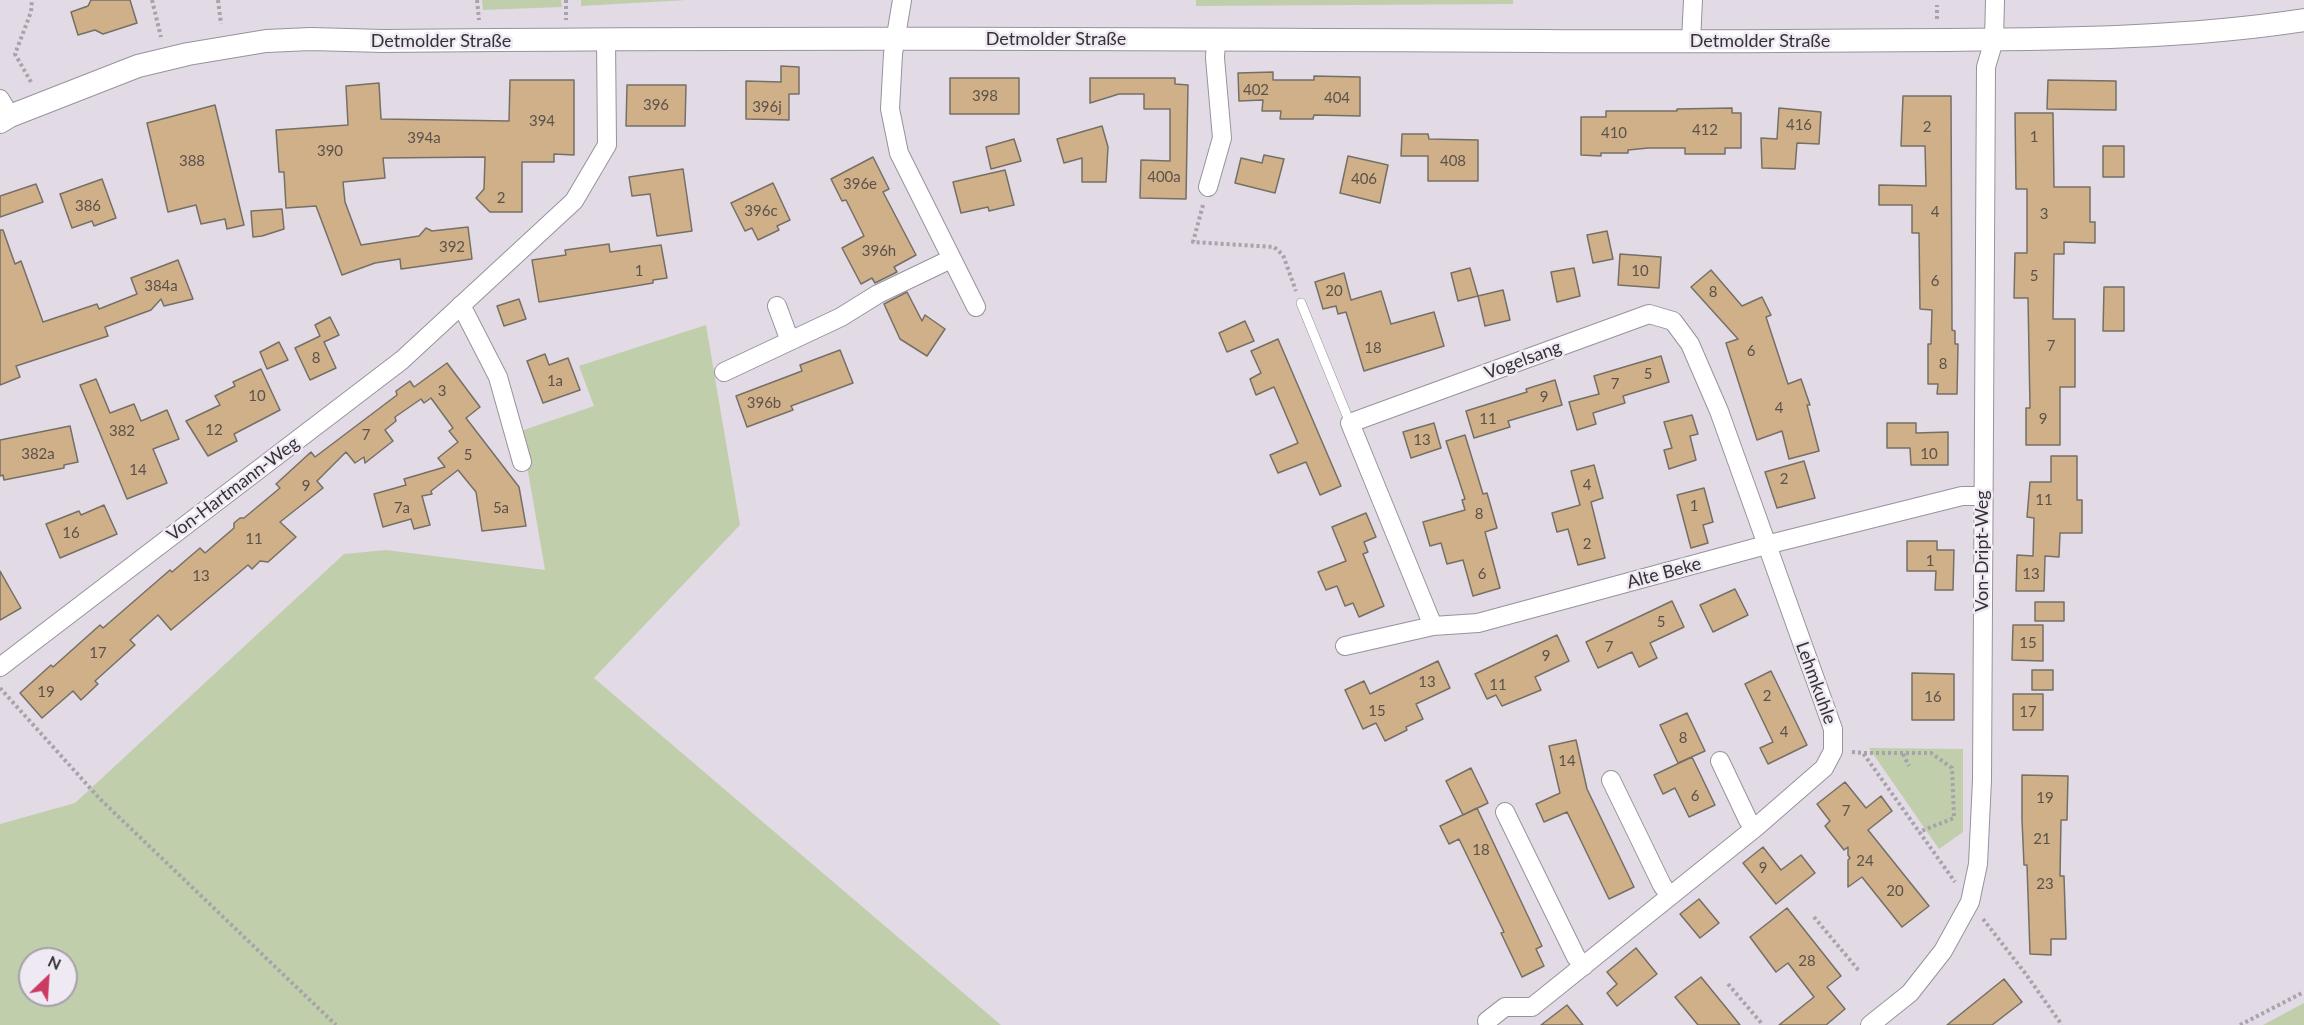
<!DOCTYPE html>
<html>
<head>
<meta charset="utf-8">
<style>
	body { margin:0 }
	#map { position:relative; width:2304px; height:1025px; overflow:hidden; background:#e2dbe6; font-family:Lato,sans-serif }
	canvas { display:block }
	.north { position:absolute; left:18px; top:947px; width:60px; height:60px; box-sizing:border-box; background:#efe9f4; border:2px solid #a5a0a8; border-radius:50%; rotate:25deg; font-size:16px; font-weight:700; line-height:24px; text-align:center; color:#353236 }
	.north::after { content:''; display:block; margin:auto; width:21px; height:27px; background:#cb3c62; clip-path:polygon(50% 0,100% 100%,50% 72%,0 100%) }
</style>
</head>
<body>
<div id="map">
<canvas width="2304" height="1025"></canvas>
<div class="north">N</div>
</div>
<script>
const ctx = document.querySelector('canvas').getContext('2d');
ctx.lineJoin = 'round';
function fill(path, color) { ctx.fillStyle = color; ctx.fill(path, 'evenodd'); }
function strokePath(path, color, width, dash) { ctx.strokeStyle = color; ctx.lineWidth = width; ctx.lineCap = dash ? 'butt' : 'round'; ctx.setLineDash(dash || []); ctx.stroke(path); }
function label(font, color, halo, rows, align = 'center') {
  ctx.font = font + ' Lato,sans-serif'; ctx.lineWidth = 5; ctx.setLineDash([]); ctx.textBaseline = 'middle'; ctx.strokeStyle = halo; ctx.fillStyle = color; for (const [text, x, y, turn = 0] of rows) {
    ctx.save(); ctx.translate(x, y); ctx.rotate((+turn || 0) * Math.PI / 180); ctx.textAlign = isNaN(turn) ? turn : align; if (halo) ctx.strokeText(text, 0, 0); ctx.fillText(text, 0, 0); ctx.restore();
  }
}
fill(new Path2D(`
	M482,0H561L562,7L483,10Z
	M581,0H687L581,6Z
	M1196,0H1513V4L1196,6Z
	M706,325L740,525L594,678L1001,1025H0V824L75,803L344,554L386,550L545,570L521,431L594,406L579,366ZM30,959H66V995H30Z
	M1869,748L1963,749V832L1939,849Z
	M2304,1003V1025H2263Z`), '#c0ceac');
const building = new Path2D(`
	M91,0H130L137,23L103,34L95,30L78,35L71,12L88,6Z
	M781,66L799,67V94H789V120L746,119V81L781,82Z
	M1273,72V80H1314V76L1360,77V116L1314,115L1313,119H1280L1281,111H1262L1263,100L1239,101L1238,73Z
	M950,78H1019V114H950Z
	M1090,78H1175V84L1188,85L1186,199L1140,198L1141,160L1170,161V109H1144V94H1119L1090,103Z
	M510,80H574V155L554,154V162H522V212H490L476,198L484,189L485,157L383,158L385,178L343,182L345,202L361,245L419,236L426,228L432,231L468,227L472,259L401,269L400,259L375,263L342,275L316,206L286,208L284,172H279L276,130L348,125L346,86L379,83L381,119L509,121Z
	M2048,80L2116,81V110L2047,109Z
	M627,85H686L685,126H626Z
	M1903,96H1951L1952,330L1955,331V344H1958L1957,394H1937L1938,384H1928V344H1931L1932,310L1920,309L1919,233H1912V205H1879V185L1926,186L1925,146H1901Z
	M215,105L244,225L227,229L225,219L201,224L196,205L168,212L147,123Z
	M1732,108V113H1741V148H1725V154H1685V148H1648L1628,150V153H1601V156L1581,155V117H1606V111H1677V109Z
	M1779,108L1821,112L1819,144L1797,143L1795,169L1762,168L1761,138L1777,139Z
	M2015,113H2053L2054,187H2090V222H2095V243L2064,242V254H2054L2053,319H2075V387H2060V445H2026V408H2030L2028,298H2014L2015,253H2027V189H2016Z
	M1102,126L1108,147L1106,182H1082V158L1064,163L1057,139Z
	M1402,134H1428L1429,139L1478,140V181H1428V156H1401Z
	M1014,139L1021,161L991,169L986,147Z
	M2103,146H2124V177H2103Z
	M1264,155L1284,159L1275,193L1235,183L1241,158L1262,163Z
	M1348,156L1388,165L1380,203L1340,193Z
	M873,157L889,189L883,192L916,255L894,267L897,272L875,283L872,278L861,284L842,248L864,236L846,200L842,201L831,179Z
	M683,169L692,231L657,236L650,194L632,196L629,177Z
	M1005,170L1014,205L989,211L988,207L961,213L953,182Z
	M102,179L116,218L94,226L92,221L72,228L60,194Z
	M773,183L790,220L777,226L779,230L758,240L752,228L745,231L731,203Z
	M36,184L43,202L0,217V196Z
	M282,209L284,229L262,236L253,237L251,211Z
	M0,230H3L15,264L21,261L43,322L97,304L99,309L137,294L131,278L178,260L193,299L164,306L161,299L151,310L105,327L108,336L16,366L20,377L0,385Z
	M1607,231L1613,259L1593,263L1587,235Z
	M609,244L610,252L661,245L667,278L653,280V283L539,302L532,260L566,255L565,250Z
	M1620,254L1661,257L1659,288L1618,285Z
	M1470,268L1478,296L1503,290L1510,320L1485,326L1478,296L1458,301L1451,273Z
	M1574,268L1580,296L1557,302L1551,272Z
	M1711,270L1742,306L1762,297L1771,315L1766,317L1788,384L1801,379L1810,405H1807L1819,451L1789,459L1782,431L1757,440L1726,343L1738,339L1691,287Z
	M1344,273L1351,300L1381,291L1391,324L1434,312L1444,346L1364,371L1346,312L1338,314L1336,306L1323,309L1315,282Z
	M2104,287H2124V331H2103Z
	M907,292L922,321L925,315L945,329L927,356L900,339L884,304Z
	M519,299L526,319L504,326L497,306Z
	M330,317L339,335L324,342L336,368L310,380L295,348L320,336L315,325Z
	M1245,321L1254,341L1227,352L1219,333Z
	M1278,339L1341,486L1320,495L1306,462L1278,473L1270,455L1298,443L1274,387L1256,395L1250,379L1261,373L1251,351Z
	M279,342L288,360L267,369L260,352Z
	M840,350L853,383L791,406L793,410L747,427L736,396L802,371L800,365Z
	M545,354L549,365L568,358L580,390L543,403L527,361Z
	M1661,356L1669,382L1623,396L1625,403L1593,413L1596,424L1577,430L1569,402L1599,394L1594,376Z
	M447,363L480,407L466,418L519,487L526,526L482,531L476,492L458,470L431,491L432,494L422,496L430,525L414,529L411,519L383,527L374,494L406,485L404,479L445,467L438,458L458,442L449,431L453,428L431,398L424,403L421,399L395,417L396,421L385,430L393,441L365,463L364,457L355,463L346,452L317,481L323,488L280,522L296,537L268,562L260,561L252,569L248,565L171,630L158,615L130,640L135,645L95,681L98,684L81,700L73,691L42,718L20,693L51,665L53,667L100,625L103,628L170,570L172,572L200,548L205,553L234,528V523L240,518H244L280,488L276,484L311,452L315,457L397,395L396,391L410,381L414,387Z
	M261,369L280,410L234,434L237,441L208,456L186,421L220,405L215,396L235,386L233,382Z
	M96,379L110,413L134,404L141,421L167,410L179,439L153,449L167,483L127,499L80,385Z
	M1555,380L1562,405L1508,421L1510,427L1474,438L1466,411L1527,392L1526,389Z
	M1692,415L1698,434L1690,436L1696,460L1669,469L1664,450L1672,448L1664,422Z
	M1434,423L1441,448L1411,458L1403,432Z
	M1887,423H1916V433L1948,432V465H1911L1910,448H1887Z
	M70,426L78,462L64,465V468L4,480L3,475L0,476V440Z
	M1465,435L1483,494L1487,493L1497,528L1485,532L1500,588L1473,596L1463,560L1447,564L1441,543L1430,546L1423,522L1465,510L1462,500L1465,499L1446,441Z
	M2051,456H2077V500H2082V533H2060L2059,557L2045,556L2044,591H2016L2017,555L2033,556L2034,518L2027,517L2030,482H2051Z
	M1804,461L1815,498L1777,508L1765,472Z
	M1594,465L1603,498L1591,502L1605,558L1578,565L1568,529L1557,532L1552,513L1580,505L1571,471Z
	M1704,488L1713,522L1703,525L1708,543L1691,548L1677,495Z
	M104,505L117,534L60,558L46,524L79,511L81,515Z
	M1366,513L1376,537L1364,542L1368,552L1363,554L1384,606L1359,617L1353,603L1345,606L1337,586L1326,590L1318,572L1346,561L1332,527Z
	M1907,541H1937V550H1954L1953,590H1935L1936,571H1907Z
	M0,571L21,608L0,620Z
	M1735,589L1748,615L1713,632L1700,605Z
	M1672,601L1684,627L1650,643L1657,658L1639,667L1632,652L1598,668L1586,642Z
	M2035,602H2064V621H2035Z
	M2013,625H2043V661L2012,660Z
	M1557,635L1569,661L1535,677L1541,690L1502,706L1496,695L1487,699L1475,674Z
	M1438,661L1450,688L1416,704L1423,719L1406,727L1407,730L1385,741L1376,723L1363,729L1345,690L1364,681L1370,694Z
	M2032,670H2053V690H2032Z
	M1771,671L1807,745L1768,764L1760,748L1773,742L1745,684Z
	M1912,673L1954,674V720H1912Z
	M2013,694H2043V730H2013Z
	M1687,713L1705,751L1678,763L1660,725Z
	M1576,740L1587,789L1634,887L1609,899L1567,812L1544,822L1536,804L1560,793L1549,746Z
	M1692,757L1715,805L1689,817L1675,788L1663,794L1654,775Z
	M1471,768L1488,803L1463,815L1446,781Z
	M2022,775L2068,776L2067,820H2061L2060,876H2064L2066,939H2051V955L2030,954L2027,865H2024L2022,820Z
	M1845,782L1866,808L1881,796L1892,811L1868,830L1929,906L1902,927L1862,877L1848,887V860L1850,858L1848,855V847L1844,850L1825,826L1830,821L1817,804Z
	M1477,808L1542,946L1536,949L1544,966L1522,977L1501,933L1504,932L1459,839L1449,844L1440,826Z
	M1763,847L1781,870L1801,855L1815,873L1776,904L1743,863Z
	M1699,899L1719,923L1700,938L1680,914Z
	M1787,908L1841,976L1827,987L1845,1009L1826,1025H1779L1814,997L1788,963L1776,972L1750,937Z
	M1636,948L1657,974L1617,1006L1607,993L1617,984L1607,972Z
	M1701,977L1728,1010L1740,1025H1698L1675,997Z
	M2004,979L2022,1002L1992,1025H1947Z
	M1567,1005L1583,1025H1541Z`);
fill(building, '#cfb089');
strokePath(building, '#766f66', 1.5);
const service = new Path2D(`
	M1301,303L1350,423`);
const minor = new Path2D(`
	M902,0L893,54L890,109L899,153L976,307
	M1691,41L1693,0
	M0,99L10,116
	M1208,187L1222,138L1215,58L1216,40
	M461,305L498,377L522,462
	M777,306L790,341
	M724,372L841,317L878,294L951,259
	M1433,626L1350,423L1649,314L1673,321L1690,344L1719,411L1833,729V751L1824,768L1755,828L1532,1007H1505L1487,1021
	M1345,646L1433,626L1478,623L1766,545L1962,496H1983
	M0,667L402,360L574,201L607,145L606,39
	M1720,761L1748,820L1755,828
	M1611,780L1662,885L1670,896
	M1505,812L1576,957L1584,966
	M1870,1025L1910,993L1943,951L1970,902L1978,864L1982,780L1986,67L1994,40L1995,0`);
const tertiary = new Path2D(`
	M0,122L10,116L138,66L188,54L266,41L311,39L383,41C769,37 1156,39 1542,41C1677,42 1812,41 1948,40C2067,39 2186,38 2304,20`);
strokePath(service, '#98929c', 10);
strokePath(minor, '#98929c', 20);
strokePath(tertiary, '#98929c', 24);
strokePath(new Path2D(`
	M152,0L161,37
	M218,0L221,24
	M477,0L479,20
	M566,0V20
	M1937,19V5
	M31,82L15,54L31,12L32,0
	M1203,205L1193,242L1274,247L1283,255L1296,291
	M0,688L100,799L336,1025
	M1852,752L1863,753L1955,882
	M1864,753H1931L1952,768L1954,818L1919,832
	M1903,754L1909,766
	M1814,917L1860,972
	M1983,919L2025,973L2062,1025
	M1728,984L1763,1025
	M2240,1025L2304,992`), '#a8a2ab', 4, [3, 3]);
strokePath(service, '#fff', 9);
strokePath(minor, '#fff', 18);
strokePath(tertiary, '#fff', 22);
label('15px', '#5c524b', null, [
	["402",1256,90],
	["398",985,96],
	["404",1337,98],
	["396",656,105],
	["396j",767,107],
	["394",542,121],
	["416",1799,125],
	["2",1927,127],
	["412",1705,130],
	["410",1614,133],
	["1",2034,137],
	["394a",424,138],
	["390",330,151],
	["388",192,161],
	["408",1453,161],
	["400a",1164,177],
	["406",1364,179],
	["396e",860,184],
	["2",501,198],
	["386",88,206],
	["396c",761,211],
	["4",1935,212],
	["3",2044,214],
	["392",452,247],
	["396h",879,251],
	["1",639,271],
	["10",1640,271],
	["5",2034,276],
	["6",1935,281],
	["384a",161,286],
	["20",1334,291],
	["8",1713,292],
	["7",2051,346],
	["18",1373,348],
	["6",1751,351],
	["8",316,358],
	["8",1943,364],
	["5",1648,374],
	["1a",555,381],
	["7",1615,384],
	["3",442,391],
	["10",257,396],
	["9",1544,397],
	["396b",764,403],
	["4",1779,408],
	["11",1488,419],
	["9",2043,419],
	["12",214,430],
	["382",122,431],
	["7",366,435],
	["13",1422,440],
	["382a",38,454],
	["10",1929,454],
	["5",468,455],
	["14",138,470],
	["2",1784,479],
	["4",1587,485],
	["9",306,486],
	["11",2044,500],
	["1",1694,506],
	["7a",402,508],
	["5a",501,508],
	["8",1479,514],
	["16",71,533],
	["11",254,539],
	["2",1587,544],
	["1",1930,561],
	["6",1482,574],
	["13",2031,574],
	["13",201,576],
	["5",1661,622],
	["15",2028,643],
	["7",1609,647],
	["17",98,653],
	["9",1546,656],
	["13",1427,682],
	["11",1498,685],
	["19",46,692],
	["2",1767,696],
	["16",1933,697],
	["15",1377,711],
	["17",2028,712],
	["4",1784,732],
	["8",1683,738],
	["14",1567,761],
	["6",1695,796],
	["19",2045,798],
	["7",1846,811],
	["21",2042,839],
	["18",1481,850],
	["24",1865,861],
	["9",1763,868],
	["23",2045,884],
	["20",1895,891],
	["28",1807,961]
]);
label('18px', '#353236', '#efe9f4', [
	["Detmolder Straße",1056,39],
	["Detmolder Straße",441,41],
	["Detmolder Straße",1760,41],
	["Vogelsang",1523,360,-20],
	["Von-Hartmann-Weg",233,489,-37],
	["Von-Dript-Weg",1982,551,-90],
	["Alte Beke",1664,573,-15],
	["Lehmkuhle",1816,683,70]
]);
</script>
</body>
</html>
